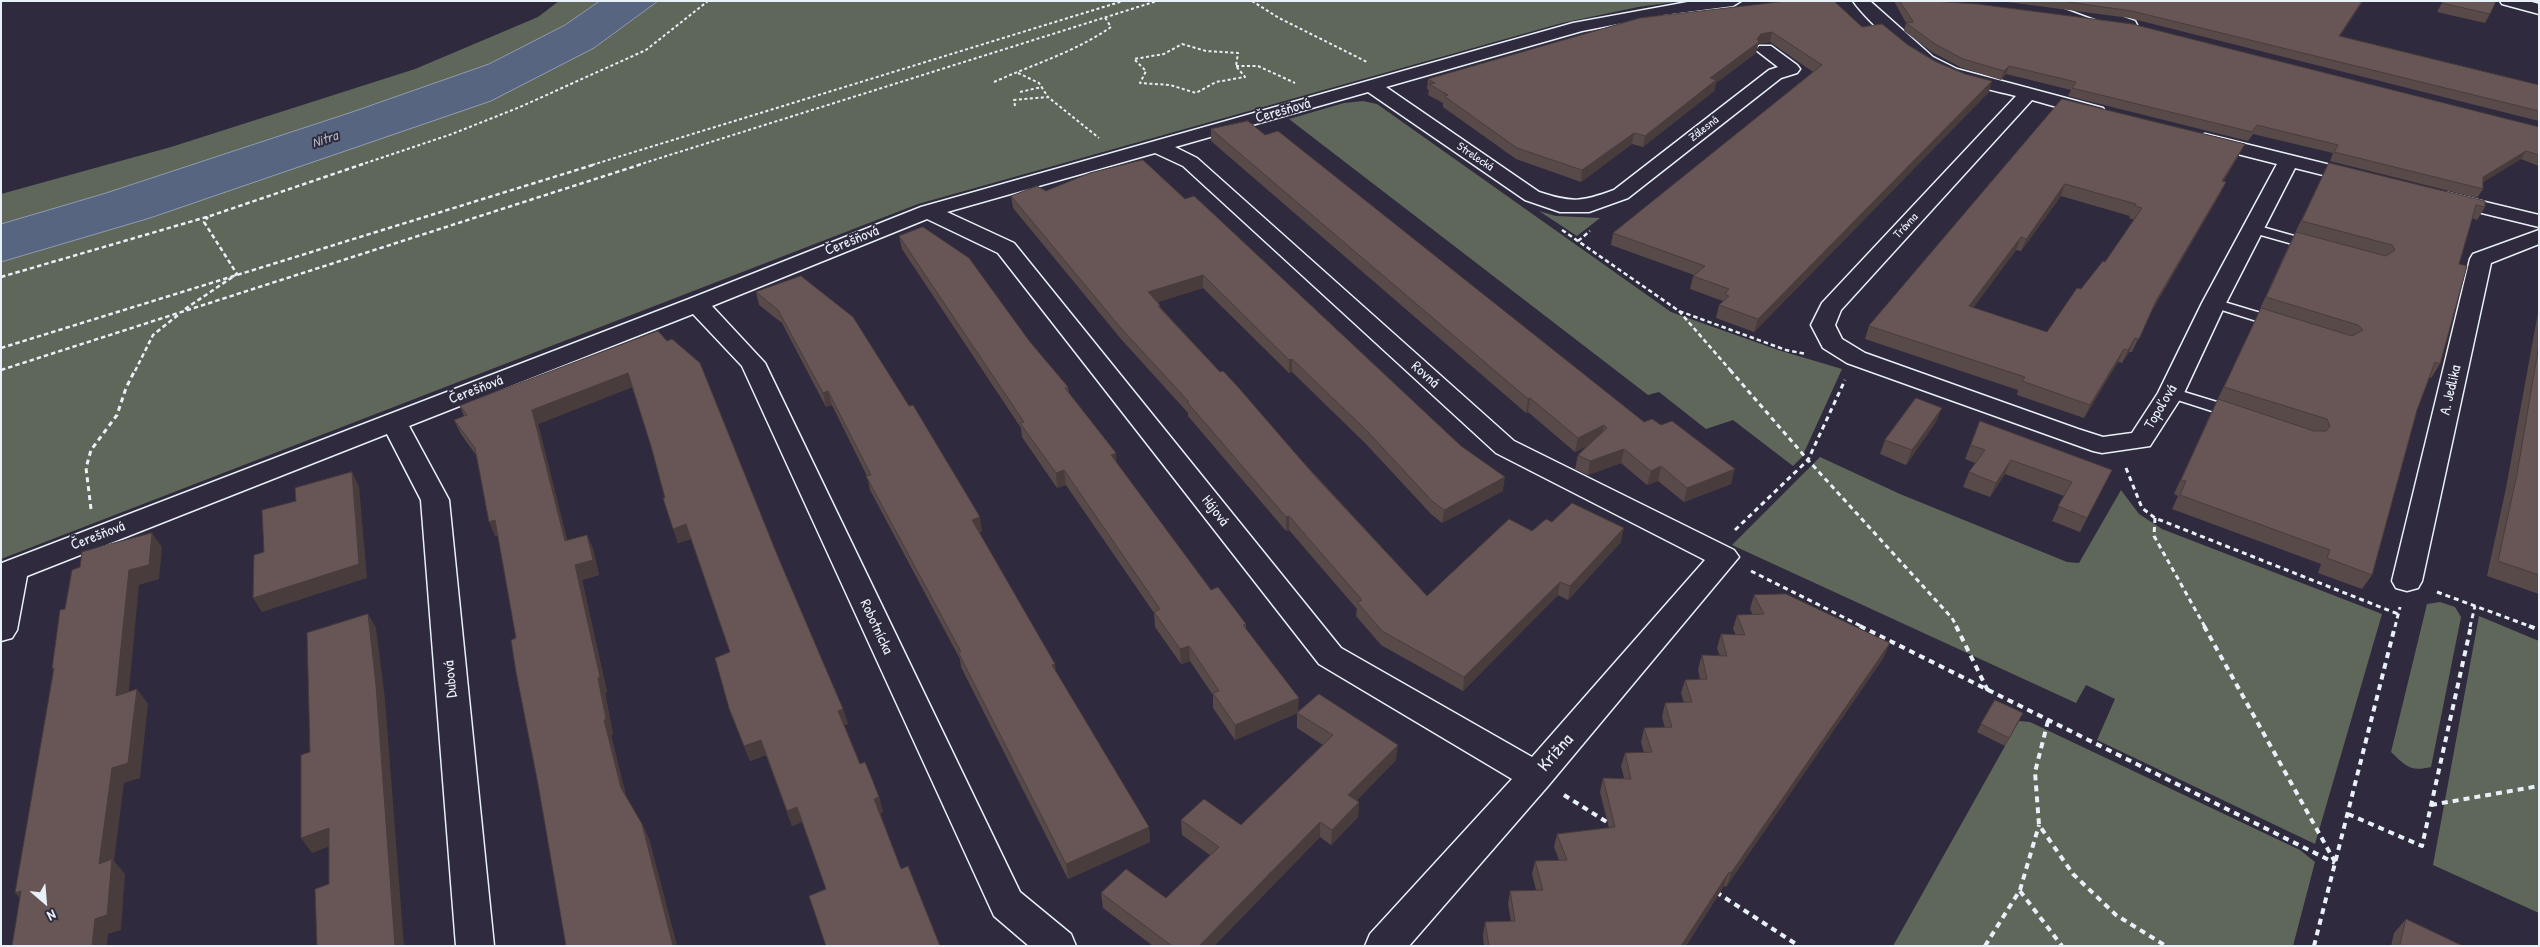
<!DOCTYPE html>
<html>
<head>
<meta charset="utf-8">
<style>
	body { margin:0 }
	#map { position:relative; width:2540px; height:947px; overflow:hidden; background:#2f2a3d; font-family:"Patrick Hand",sans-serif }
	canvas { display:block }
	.frame { position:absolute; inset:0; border:2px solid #e8f1f8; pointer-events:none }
	.north { position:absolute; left:20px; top:877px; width:50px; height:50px; -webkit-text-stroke:4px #2f2a3d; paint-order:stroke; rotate:153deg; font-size:14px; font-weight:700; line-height:20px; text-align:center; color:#e8f1f8 }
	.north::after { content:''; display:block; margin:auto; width:18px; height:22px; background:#e8f1f8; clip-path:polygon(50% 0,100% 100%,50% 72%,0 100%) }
</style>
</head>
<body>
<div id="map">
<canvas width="2540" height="947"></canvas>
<div class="frame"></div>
<div class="north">N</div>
</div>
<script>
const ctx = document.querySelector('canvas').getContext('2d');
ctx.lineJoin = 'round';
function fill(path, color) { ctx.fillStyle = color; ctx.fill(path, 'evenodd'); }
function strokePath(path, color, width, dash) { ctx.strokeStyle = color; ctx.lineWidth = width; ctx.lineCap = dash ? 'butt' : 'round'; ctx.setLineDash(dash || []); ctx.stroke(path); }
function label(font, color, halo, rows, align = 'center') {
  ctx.font = font + ' "Patrick Hand",sans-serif'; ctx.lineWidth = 4; ctx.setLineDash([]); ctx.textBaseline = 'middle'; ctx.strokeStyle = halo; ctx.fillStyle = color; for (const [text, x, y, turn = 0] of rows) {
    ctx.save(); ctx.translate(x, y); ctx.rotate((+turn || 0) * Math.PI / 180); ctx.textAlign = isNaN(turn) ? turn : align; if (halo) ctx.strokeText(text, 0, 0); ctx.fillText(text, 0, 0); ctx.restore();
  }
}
fill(new Path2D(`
	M559,1H600L565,25L489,64L352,112L106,193L1,224V194L171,147L415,69L538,17Z
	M658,1H1682L1638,7L1562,23L918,204L1,559V262L150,218L594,48Z
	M1363,101L1377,104L1671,312L1778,350L1842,369L1802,457L1793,466L1733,420L1706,429L1659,392L1648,395L1289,119L1344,103Z
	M1539,211L1556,216L1600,218L1577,236Z
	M1820,457L1900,494L2067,562L2079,563L2121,490L2139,514L2162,529L2382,614L2315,844L2097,740L2115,699L2086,685L2076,703L1732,545Z
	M2440,602L2455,607L2461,617L2431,767C2410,772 2406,766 2391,752L2427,604Z
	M2479,616L2539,641V913L2433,865Z
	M2019,721L2030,722L2300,850L2315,862L2293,946H1893Z`), '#5f675b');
const water = new Path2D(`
	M600,1H658L594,48L491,101L150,218L1,262V224L106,193L352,112L489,64L565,25Z`);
fill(water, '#576580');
strokePath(water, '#919db0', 1);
const service = new Path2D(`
	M2255,225L2319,243L2321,246L2314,250L2250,232L2248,229L2250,226Z
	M2214,299L2284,320L2287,323L2279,328L2209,306L2207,303L2209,300Z
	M2171,388L2243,410L2245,414L2237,419L2165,396L2163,393Z`);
const minor = new Path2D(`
	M1693,1H1741L1733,6L1663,15L1582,31L1386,87L1539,192C1572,203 1582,202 1614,190L1769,70L1778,67L1756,50L1759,46H1771L1797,65L1800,69L1797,73L1781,78L1628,198L1589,212H1560L1525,200L1368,92L1175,147L1197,158L1514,441L1734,550L1739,557L1548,786L1409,946H1365L1370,934L1512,779L1319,664L998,253L927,219L712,306L765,363L1020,892L1071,934L1076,946H1029L994,916L742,366L693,314L409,426L449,500L494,946H456L421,500L387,434L27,576L17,630L12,638L1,641L2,563L689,299L921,207L1573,23ZM1155,153L1183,166L1496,453L1705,560L1532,757L1341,648L1014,243L947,212Z
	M1853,1H1870L1933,57L1957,69L2103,108L2105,112L2103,116L2096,118L2032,100L1841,310L1835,325L1842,339L1865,353L2078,429L2103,437L2132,433L2158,393L2202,303L2277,164L2198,144L2195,140L2198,136L2205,134L2363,173L2370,175L2373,179L2370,183L2363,185L2295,168L2226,303L2184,393L2150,446L2102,453L2093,451L1847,363L1823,348L1811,325L1822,303L2016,96C1993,90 1967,85 1945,77C1918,66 1870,25 1853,1Z
	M2053,1H2077L2135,21L2137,25L2129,30L2123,29L2055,4Z
	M2500,1H2528L2539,4V14L2502,4Z
	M2448,193L2539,215V227L2441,203L2438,199L2441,195Z
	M2539,230V244L2491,263L2422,581L2418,588L2407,591L2396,588L2392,581L2470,259L2473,254Z`);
strokePath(service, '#e8f1f8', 3);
strokePath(minor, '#e8f1f8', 3);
strokePath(new Path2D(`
	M1252,1L1279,18L1367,62
	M1182,44L1206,51L1238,53L1236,66L1245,77L1216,82L1196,93L1170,85L1140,83L1146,71L1134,59L1164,54Z
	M1236,66H1258L1295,83
	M1018,73L1039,83L1048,97
	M994,82C1034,64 1075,52 1111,27L1104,16
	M1020,92L1042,87
	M1015,106L1014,100L1048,97L1099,138
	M360,165L452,134L520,107L646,50L708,1
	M592,165L1123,1
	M638,165L1157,1`), '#e8f1f8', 2, [3, 2.5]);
strokePath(new Path2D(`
	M1562,230L1679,311L1786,350L1806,354
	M1578,241L1590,231
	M1,277L210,216L363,164
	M185,309L237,274L204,222L208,217
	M1679,311L1731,371
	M1,348L596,164
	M1,370L642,164
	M135,371L153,335L178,315`), '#e8f1f8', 2.5, [4.5, 3]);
strokePath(new Path2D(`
	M1730,370L1808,460L1952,618L1957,627
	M2126,468L2142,508L2155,518L2398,614
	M91,509L86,468L91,450L117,415L126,388L135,370
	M2155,518L2154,536L2205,627
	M1735,530L1808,460L1845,380
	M1751,571L1863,627
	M2437,592L2532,627
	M2395,627L2400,607
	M2470,627L2475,606`), '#e8f1f8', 3, [5, 4]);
strokePath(new Path2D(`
	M1860,626L2335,863
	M1956,626L1988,691
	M2204,626L2335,862
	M2529,626L2539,630
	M2048,721L2035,772L2039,825L2073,874L2116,915L2166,946
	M1564,795L1610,824
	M2431,805L2539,786
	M2348,814L2422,846L2471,626
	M2020,891L2062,946
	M1716,892L1799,946
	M1985,946L2020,890L2039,825
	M2314,946L2395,626`), '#e8f1f8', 4, [6, 5]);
fill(service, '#2f2a3d');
fill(minor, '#2f2a3d');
fill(new Path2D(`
	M1894,1H1931L2539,127V166L2521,159L2483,182V189L2477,198L2330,161L2333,153L2253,134L2248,141L2068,96L2071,90L2006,74L2001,80L1960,67L1932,52L1904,31L1906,23Z
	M2000,1H2363L2340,36L2539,85V121L2129,18Z
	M2443,1L2490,14L2485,23L2437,12Z
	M1640,18L1862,27L1908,45L1989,92L1754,332L1716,318L1719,305L1723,302V301L1690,289L1693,276L1694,275L1611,245L1613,233L1813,72L1770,42L1759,44L1758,45L1756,53L1716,83L1714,91L1643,147L1632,144L1581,182L1516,159L1443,107V103L1428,95L1429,90L1427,89L1428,79Z
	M2062,99L2239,155L2223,182H2226L2220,194L2150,314L2132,352H2129L2122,363L2118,362L2084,418L2017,395L2018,390L1865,339L1869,326ZM2061,196L2130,216L2129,218L2134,220L2105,262L2047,332L1973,308L2016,250L2021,251Z
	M1211,129L1265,135L1644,422L1731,484L1684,502L1658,481L1647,485L1621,463L1588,475L1575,469L1578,455L1587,446L1575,452L1528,412L1526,413L1211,141Z
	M2329,163L2485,207L2477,220L2472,218L2459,264L2440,364L2431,378L2429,377L2417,410L2372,575L2362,589L2318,573L2321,564L2172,509L2178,496L2174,494L2211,413L2260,311H2259L2289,245Z
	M1090,173L1503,491L1442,523L1431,514L1366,444L1292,372L1289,373L1203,288L1158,302L1161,308L1427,596L1532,531L1552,522L1621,542L1568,600L1558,595L1463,691L1381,645L1356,616L1357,609L1289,530L1286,531L1188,416V413L1121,339L1013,208L1011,196L1046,191Z
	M899,236L1030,342L1068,387L1069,393L1116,453V463L1211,590L1246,624V629L1298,712L1396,760L1357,800L1359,802L1358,817L1331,845L1320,837L1214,946H1153L1103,908L1101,893L1166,898L1210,855L1182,835L1181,820L1241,825L1323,745L1297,728V713L1235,740L1213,708V695L1190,661L1181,664L1155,627L1154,613L1066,485L1057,488L1022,437L1021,428L902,249Z
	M801,276L982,531L979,533L1057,673L1149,827L1150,842L1068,879L961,667L960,659L870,490L867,476L832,405L826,407L782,323L759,305L756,292Z
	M2539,307V594L2487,576L2506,488Z
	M658,331L778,557L843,709L848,724L844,725L860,764L879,797L883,812L880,813L901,869L940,946L826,889L802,822L792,826L766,755L750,761L729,708L730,652L691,539L678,543L651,446L632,387L538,424L567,540L587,535L593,549L599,575L582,580L607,692L605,693L613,734L611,735L626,797L642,824L649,839L677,946H566L516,638L498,536H495L476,455L461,434L454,420L464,416L460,406Z
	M1980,421L2112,470L2080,532L2052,521L2064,496L2005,474L1990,497L1963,487L1969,472L1975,463L1965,459Z
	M1936,422L1906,465L1880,454L1885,440Z
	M1754,595L1884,657L1726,887L1724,886L1686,946H1484L1483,936L1485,922L1511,921L1508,904L1510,891L1536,890L1532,874L1535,861L1559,860L1554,847L1557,834L1609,828L1600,792L1603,778H1624L1621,766L1625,753H1644L1641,742L1644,728H1665L1662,717L1665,703H1684L1681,693L1685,680L1700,679L1698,669L1702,655L1720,656L1717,648L1721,634L1736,635L1733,629L1737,615H1753L1750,609Z
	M2019,721L2005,746L1977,732L1981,724Z
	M2406,919L2463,946H2391L2394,933Z`), '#594a4a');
fill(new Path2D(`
	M2362,1H2363L2335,43L2339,36Z
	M1772,32L1770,42L1759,44L1758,45L1756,53L1716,83L1714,91L1643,147L1645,136L1710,78L1757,39L1761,34Z
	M2009,66L2006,74L2001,80L2004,71Z
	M1992,81L1989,92L1754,332L1758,319Z
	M1634,133L1632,144L1581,182L1582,170Z
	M2245,144L2239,155L2216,193L2222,181Z
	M2526,151L2521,159L2477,186L2483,177Z
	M2226,182L2220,194L2150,314L2132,352L2156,301Z
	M2065,184L2061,196L2021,251L2026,239Z
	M2021,237L2016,250L1964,320L1969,306Z
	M1203,275V288L1149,305L1148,292Z
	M2135,338L2129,352L2122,363L2128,350Z
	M2124,349L2118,362L2084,418L2090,405Z
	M1292,359V372L1289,373V360Z
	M628,373L633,387L538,424L571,555L565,541L532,410Z
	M828,391L832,405L826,407L823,393Z
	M1530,398L1528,412L1526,413L1528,399Z
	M1942,408L1936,422L1906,465L1912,450Z
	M1604,425L1601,439L1575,452L1578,438Z
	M1624,449L1621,463L1588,475L1590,461Z
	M1116,453L1117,468L1111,455Z
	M2011,460L2005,474L1990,497L1996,483Z
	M1661,466L1658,481L1647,485L1651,471Z
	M1735,469L1731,484L1684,502L1687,488Z
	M1064,470L1066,485L1057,488L1056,473Z
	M352,472L359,486L367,578L262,612L253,598Z
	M1505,477L1503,491L1442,523L1444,510Z
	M1289,516V530L1286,531V517Z
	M980,517L982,531L974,534L972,520Z
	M495,520L502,534L495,536L489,522Z
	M686,524L691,539L678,543L673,529Z
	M1624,528L1621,542L1568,600L1570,586Z
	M152,533L162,547L159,579L139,585L127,710L116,696L129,570Z
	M587,535L593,549L599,575L582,580L607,692L605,693L613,734L611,735L628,803L621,788L604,720L575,565Z
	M1560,582L1558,595L1463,691L1464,677Z
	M368,614L376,628L385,699L404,946H395Z
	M1890,643L1884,657L1726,887L1731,873Z
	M1189,646L1190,661L1181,664L1180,649Z
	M1055,664L1057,679L1052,665Z
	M137,689L148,704L140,778L124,783L114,861L125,874L121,930L108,934L107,946H92L99,864L112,768Z
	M1299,698L1298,713L1235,740V725Z
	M843,709L848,724L842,726L838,711Z
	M761,740L766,755L750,761L744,746Z
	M1398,745L1396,760L1347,810L1348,795Z
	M879,797L883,812L878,814L874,799Z
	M1359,802L1358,817L1331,845L1332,830Z
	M797,807L802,822L792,826L787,811Z
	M1320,822V837L1214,946H1199Z
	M642,824L649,839L677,946H673Z
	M1149,827L1150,842L1068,879L1066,864Z
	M329,828L338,843L312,853L301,838Z
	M1729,872L1724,886L1686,946H1681Z
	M21,891L29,908L15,893Z`), '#493c3c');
const building = new Path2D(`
	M1788,1H1834L1862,27L1882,24L1908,45L1934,61L1965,74L1992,81L1758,319L1719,305L1729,296L1725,294L1729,289L1693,276L1705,266L1613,233L1822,65L1772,32L1761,34L1757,39L1759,42L1710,78L1716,80L1645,136L1634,133L1582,170L1517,148L1444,96L1448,95L1429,84L1435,83L1428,79L1640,18Z
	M1900,1H1931L1977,4L2132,24L2539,127V155L2526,151L2483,177V189L2334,152L2338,145L2257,125L2252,132L2072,88L2076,82L2009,66L2004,71L1963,59L1935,44L1906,23L1913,22Z
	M2061,1H2362L2339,36L2539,85V111L2132,11Z
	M2443,1H2496L2490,14L2442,3Z
	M2062,99L2245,144L2222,181L2226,182L2156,301L2139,339L2135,338L2128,350L2124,349L2090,405L2022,381L2025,377L1869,326ZM2065,184L2136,204L2135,206L2142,208L2105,262L2103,261L2081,289L2077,288L2047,332L1969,306L2021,237L2026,239Z
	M1248,121L1265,135L1278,131L1644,422L1652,419L1661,425L1672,421L1735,469L1687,488L1661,466L1651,471L1624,449L1590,461L1578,455L1607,428L1604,425L1578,438L1530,398L1528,399L1211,129Z
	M1143,160L1185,199L1194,196L1206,207L1461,446L1505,477L1444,510L1432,501L1367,431L1292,359L1289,360L1203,275L1148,292L1160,305L1158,306L1220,372L1223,371L1238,387L1314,475L1427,596L1509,519L1532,531L1546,519L1552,522L1572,503L1624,528L1570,586L1560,582L1464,677L1382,631L1357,602L1362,600L1289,516L1286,517L1187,402H1189L1120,327L1011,196L1037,186L1046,191L1090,173Z
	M2329,163L2485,201V207L2476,205L2459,264L2467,266L2440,364L2435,362L2417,410L2372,575L2327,558L2330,550L2180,495L2186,481L2181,480L2218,399L2314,431H2326L2330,426L2327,419L2224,387L2261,308L2352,336L2363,330L2358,325L2266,297L2296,232L2386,256L2395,250L2392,245L2302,221Z
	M923,227L969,258L1030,342L1068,387L1065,388L1116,453L1111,455L1211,590L1218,587L1246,624L1243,625L1299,698L1235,725L1213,693L1219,691L1189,646L1180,649L1154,612L1160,609L1064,470L1056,473L1020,423L1024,422L899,236Z
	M801,276L853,317L909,406L913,405L980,517L972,520L1055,664L1052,665L1149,827L1066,864L958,652H961L866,476L871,475L828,391L823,393L778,310L756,292Z
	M658,331L667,341L672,339L700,363L778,557L843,709L838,711L860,764L865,762L872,779L879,797L874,799L901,869L908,866L940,946H826L809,896L826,889L797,807L787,811L761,740L744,746L729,708L715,658L730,652L686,524L673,529L663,498H665L651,446L628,373L532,410L565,541L587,535L593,560L575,565L600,677L598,678L606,719L604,720L621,788L642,824L673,946H566L538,784L516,672L511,640L516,638L495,520L489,522L475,448L454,420L467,415L460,406Z
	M2539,345V575L2498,561L2517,474Z
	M1916,398L1942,408L1912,450L1885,440Z
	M1980,421L2112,470L2087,518L2058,506L2072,482L2011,460L1996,483L1969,472L1985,450L1971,445Z
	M352,472L359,564L253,598L254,555L264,552L262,510L296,501L295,488Z
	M152,533L149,565L129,570L116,696L137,689L128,763L112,768L99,864L112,859L107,915L95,919L92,946H12L21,891L15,893L54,668L52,669L60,610L65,609L72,570L80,567L82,552Z
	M1786,594L1890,643L1731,873L1729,872L1681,946H1489L1485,922L1515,921L1510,891L1543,890L1535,861L1567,860L1557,834L1615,827L1603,778L1631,779L1625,753L1652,752L1644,728L1672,727L1665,703L1692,702L1685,680L1707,679L1702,655L1727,656L1721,634L1745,635L1737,615L1764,614L1754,595Z
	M368,614L376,685L395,946H317L315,889L329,884V828L301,838V755L310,752L307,633Z
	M1319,694L1398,745L1348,795L1359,802L1332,830L1320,822L1199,946H1172L1101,893L1126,869L1166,898L1219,847L1181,820L1204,799L1241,825L1333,735L1297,713Z
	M1995,700L2023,713L2009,738L1981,724Z
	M2406,919L2463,946H2400Z`);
fill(building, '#685656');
strokePath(building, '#493c3c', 1);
label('12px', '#e8f1f8', '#2f2a3d', [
	["Zálesná",1704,129,-38],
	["Strelecká",1475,157,34],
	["Trávna",1906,226,-47]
]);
label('italic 14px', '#aeb9c8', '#2f2a3d', [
	["Nitra",325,140,-19]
]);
label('15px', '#e8f1f8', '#2f2a3d', [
	["Čerešňová",1283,111,-16],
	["Čerešňová",852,241,-22],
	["Rovná",1425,375,42],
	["Čerešňová",476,390,-21],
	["A. Jedlika",2451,390,-77],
	["Topoľová",2161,407,-59],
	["Hájová",1215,511,52],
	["Čerešňová",98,536,-21],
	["Robotnícka",876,627,65],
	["Dubová",451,679,-95]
]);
label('18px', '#e8f1f8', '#2f2a3d', [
	["Krížna",1556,753,-49]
]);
</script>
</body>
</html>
